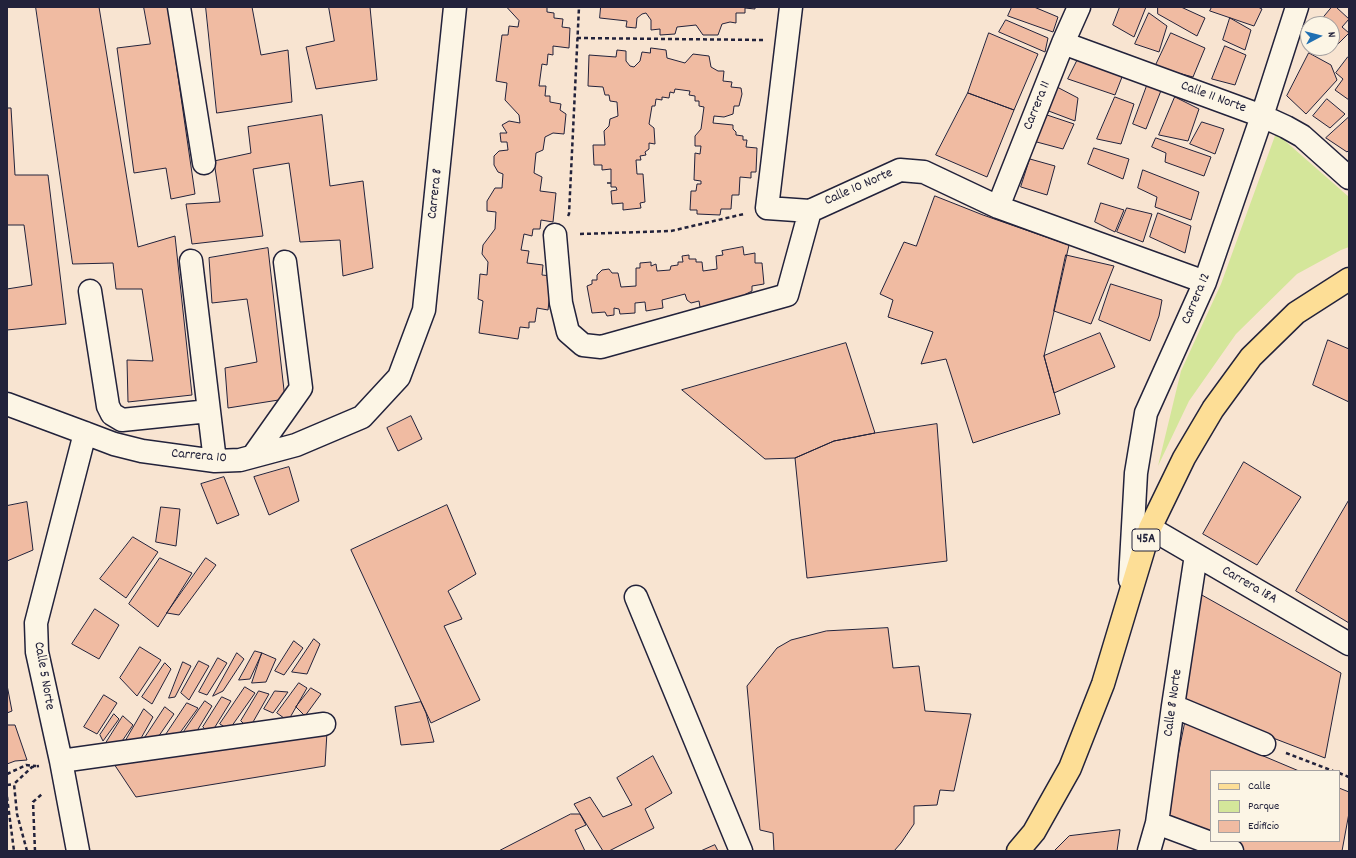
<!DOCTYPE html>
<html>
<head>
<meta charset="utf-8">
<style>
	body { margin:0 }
	#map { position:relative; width:1356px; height:858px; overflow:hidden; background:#f8e4d1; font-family:Dekko,sans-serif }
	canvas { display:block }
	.frame { position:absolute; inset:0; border:8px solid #22223b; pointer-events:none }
	.legend { position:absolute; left:1210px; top:770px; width:130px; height:72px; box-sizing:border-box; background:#fcf5e5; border:1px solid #a5a1a1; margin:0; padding:5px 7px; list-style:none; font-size:12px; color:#22223b }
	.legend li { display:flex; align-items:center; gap:8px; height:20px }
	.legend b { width:20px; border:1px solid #a5a1a1 }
	.north { position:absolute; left:1300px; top:16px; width:40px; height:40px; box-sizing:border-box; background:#fcf5e5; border:1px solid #a5a1a1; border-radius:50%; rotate:83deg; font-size:11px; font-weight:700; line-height:16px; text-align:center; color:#22223b }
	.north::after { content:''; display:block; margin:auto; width:14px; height:18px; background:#1f6fb2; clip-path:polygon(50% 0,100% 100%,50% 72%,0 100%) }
</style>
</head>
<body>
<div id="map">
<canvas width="1356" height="858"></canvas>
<div class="frame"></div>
<ul class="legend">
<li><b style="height:5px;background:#fdde96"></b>Calle</li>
<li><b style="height:11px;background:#d4e69a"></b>Parque</li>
<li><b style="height:11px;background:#f0bba2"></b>Edificio</li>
</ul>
<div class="north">N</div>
</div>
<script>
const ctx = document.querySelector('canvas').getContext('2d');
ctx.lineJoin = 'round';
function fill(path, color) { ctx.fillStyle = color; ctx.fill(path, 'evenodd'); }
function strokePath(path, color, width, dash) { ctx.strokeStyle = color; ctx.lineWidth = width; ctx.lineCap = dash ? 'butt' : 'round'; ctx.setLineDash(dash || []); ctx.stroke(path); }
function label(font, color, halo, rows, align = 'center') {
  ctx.font = font + ' Dekko,sans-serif'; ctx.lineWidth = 4; ctx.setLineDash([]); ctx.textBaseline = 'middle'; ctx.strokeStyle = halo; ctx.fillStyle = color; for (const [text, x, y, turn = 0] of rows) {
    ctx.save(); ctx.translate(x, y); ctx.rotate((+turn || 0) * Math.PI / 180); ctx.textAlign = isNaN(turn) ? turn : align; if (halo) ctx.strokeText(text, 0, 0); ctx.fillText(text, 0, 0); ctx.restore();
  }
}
fill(new Path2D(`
	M1276,133L1349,197V247L1341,250L1297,274L1236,334L1189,401L1158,466L1181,371L1221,284Z`), '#d4e69a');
const building = new Path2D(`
	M36,7H99L138,247L175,236L192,395L128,402L127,360L153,361L142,289H116L113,263L73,264Z
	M144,7H168L195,194L171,199L166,168L134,173L117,48L150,44Z
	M206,7H252L261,55L288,50L292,102L217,113Z
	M329,7H370L377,80L316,89L306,47L334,41Z
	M507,7H547V12L554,13V18L563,19L562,27L570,28L569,48L553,46V55L548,54L547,65L542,64L539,86H546L545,96H550V102L561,104L560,110L566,114L564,134L553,133L545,137L543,150L536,153L534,173L542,177L540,191L556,193L553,222L541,220L540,229H533L532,236L524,234L521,250L529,251L527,263L543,265L542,275L552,276L548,310L537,308L535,322H529V328L520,327L518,339L479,333L483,301L478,299L480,274L487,275L488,262L482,254L483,245L495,229L496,212L487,211V201L495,188H502L503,174L498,172L494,165V156L499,151L508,150L507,142H501L500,133H507L502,125L509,121L520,123L519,115L505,100L507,83L496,81L502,35H508L509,26L518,27L519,21Z
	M601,7H755V9L745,8V13H736V23L730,22L722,24L718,35H703L696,25L677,27L675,34L660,35V29L651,30V20L646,13L642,14L637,18L636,28L626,27L627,21L600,18Z
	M1012,7H1034L1058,17L1053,32L1008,16Z
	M1120,7H1146L1134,37L1113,25Z
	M1158,7H1181L1205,18L1197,36L1158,14Z
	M1212,7H1258L1262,9L1254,26L1210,11Z
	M1332,7H1336L1349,19L1342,27L1349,33L1337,45L1332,40V24H1328L1323,18Z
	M1149,13L1167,26L1159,52L1135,44Z
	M1230,18L1251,30L1245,50L1223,40Z
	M1006,20L1048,38L1045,52L999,32Z
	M989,33L1038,54L1014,110L968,93Z
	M1171,33L1205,48L1193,77L1155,67Z
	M1225,46L1246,55L1235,85L1212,79Z
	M651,48L666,50L667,58L685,63L693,54L709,56L711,67L718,71H724L723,81L732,82L731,87L741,88L742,94L739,106H734L733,114L724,117L714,116L713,123L733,125V129L736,132V135L743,136V140H747L746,147L757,148L756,172H751V178L740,177L739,195H732L731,209H721L720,215L697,214V210H690L691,191H696L697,184H701V181L694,180L695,153L700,154L701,146H695V136L701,129L704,107L699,106V101H695V96L689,95L690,91L675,89L674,93L670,92L669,98L662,97V100L656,99L655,106H652L649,124L654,128L655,144L649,143V149L645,152L646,155L640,156L641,160H636L637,174H643L645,202L640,203L641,208L623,210V203L612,204L611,191L617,190L616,187H611V183H607H611V169L602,170V165H594L593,145H605L604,131L609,126L610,119L618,116L617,102L610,101L609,95H605L603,87L588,86L589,55L616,57L617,50L626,51V61L630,66L634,67L640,61L642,52L650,53Z
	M1309,53L1331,65L1337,80L1306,114L1287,96Z
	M1079,57L1122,77L1115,95L1068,79Z
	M1348,57H1349V100L1335,90L1343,79L1336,73Z
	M1148,83L1162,88L1146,129L1133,124Z
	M1057,87L1078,98L1075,121L1046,110Z
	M968,93L1014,110L987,177L936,155Z
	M1115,97L1134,104L1121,144L1097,139Z
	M1175,97L1199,109L1188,141L1159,135Z
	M1327,99L1345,114L1330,128L1313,116Z
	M7,108H11L15,175H48L66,324L7,330V289L32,285L24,225H7Z
	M1044,114L1074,124L1063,149L1033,141Z
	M322,115L330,186L363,181L373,268L343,276L340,240L300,242L289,163L253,169L263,236L192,244L186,204L220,202L214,161L251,153L248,127Z
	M1349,117V150L1347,152L1326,138Z
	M1202,122L1224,129L1215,154L1190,144Z
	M1156,138L1211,157L1204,176L1165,162L1166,153L1152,147Z
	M1094,148L1129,159L1123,179L1088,164Z
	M1030,159L1055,166L1047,195L1021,187Z
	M1143,170L1199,192L1191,220L1155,207L1157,197L1138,188Z
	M935,196L983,215L1069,245L1044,356L1060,414L973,443L946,359L921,364L933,332L888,317L893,300L880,294L904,242L916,246Z
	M1101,203L1124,210L1115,232L1095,222Z
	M1127,208L1152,214L1143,242L1117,232Z
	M1158,213L1191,226L1185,253L1150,237Z
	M743,247L744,255L755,253V263H762L764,284L752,286V291L744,295V302L701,313L699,301L691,303L687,300L685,294L662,300L663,308L646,311L645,302L635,303V313L620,314L619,309L614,308V315L607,316L605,312L592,313L587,286L592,284V280H597V275L602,270L609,269L612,273H618L621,287L636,286V268H640V263L651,262V266L656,264L657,271L670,270L671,266L678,265V262H683L682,256L689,255V259H696V262H702L703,271L717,269L716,256L723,255L722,251Z
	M268,248L285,399L228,408L225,368L257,362L247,299L212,303L209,258Z
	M1066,255L1114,266L1091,324L1054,311Z
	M1111,284L1162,300L1159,316L1150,341L1099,320Z
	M1100,333L1115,367L1054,393L1044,356Z
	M1328,340L1349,349V402L1313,385Z
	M846,343L875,433L834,441L795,458L765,459L682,390Z
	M411,416L422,439L398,451L387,428Z
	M937,424L947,561L807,578L795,458L834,441L875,433Z
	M1244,462L1301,497L1257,565L1203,534Z
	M289,467L299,501L269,515L254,477Z
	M224,477L239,515L217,524L201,484Z
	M1349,500V623L1296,591Z
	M27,502L33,550L7,561V506Z
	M447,505L476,574L448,591L462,619L444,626L480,700L431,723L351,550Z
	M161,507L180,509L176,546L156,542Z
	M133,537L158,552L126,598L100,579Z
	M160,558L192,573L158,627L129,604Z
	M206,558L216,565L179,615L167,613Z
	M1200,594L1341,673L1325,758L1182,703Z
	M95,609L119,625L99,659L72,644Z
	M888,628L893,668L919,666L925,711L971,714L954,791L940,790L937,805L914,806V824L901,843L894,851H774L773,833L760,830L747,686L777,648L791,640L826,631Z
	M314,639L320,644L307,674L292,672Z
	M294,641L303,648L284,675L275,671Z
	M140,647L161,660L137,696L120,678Z
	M255,651L262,653L250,679L239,680Z
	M237,653L244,659L223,691L213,696Z
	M262,653L276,659L266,682L252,683Z
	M218,658L227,663L207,695L199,692Z
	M199,661L209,666L189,700L181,693Z
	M183,662L191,666L175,697L169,698Z
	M165,663L171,669L152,704L142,697Z
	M299,683L307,688L288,721L277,713Z
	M7,685L12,711L7,713Z
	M245,687L255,693L229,730L220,724Z
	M311,688L321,694L305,716L296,707Z
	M259,691L269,694L249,729L241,721Z
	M275,691L288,692L273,713L264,709Z
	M104,695L117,703L97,734L84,727Z
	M222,697L231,701L210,735L203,727Z
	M205,701L212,706L192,739L183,733Z
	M421,702L426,713L434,742L401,745L395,707Z
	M187,703L198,708L174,741L163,739Z
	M165,707L174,714L154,743L144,739Z
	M144,709L153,717L136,747L125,742Z
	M114,714L119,719L103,741L100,735Z
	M123,716L133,725L116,750L106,743Z
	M1185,723L1299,771H1211V840L1165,822Z
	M7,725H15L27,760L15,761L7,764Z
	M327,732L325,766L136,797L112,761Z
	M653,756L672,793L645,809L654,828L609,851H603L574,804L590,797L603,817L632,805L617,778Z
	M1339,788L1349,792V813L1342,851H1241L1215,841H1339Z
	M571,814H580L586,825L575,830L585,851H499Z
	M1120,830L1117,851H1054L1069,836Z
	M715,845L718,851H701Z`);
fill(building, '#f0bba2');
strokePath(building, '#22223b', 1);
const minor = new Path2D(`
	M179,7L204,163
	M791,7L767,208L810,211L900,170L924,172L998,207L1205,282
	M1063,43L1262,116L1286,127L1302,136L1349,178
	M998,207L1063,43L1079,7
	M555,235L561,303L568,332L583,345L601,347L787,295L810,211
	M191,261L215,461
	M90,291L108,406L112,414L122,420L209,411
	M7,404L85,433L114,444L142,451L215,461L240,460L296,445L362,417L399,377L424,310L455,7
	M253,456L301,388L285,262
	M1150,528L1349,644
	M1130,580L1136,473L1146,413L1205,282L1262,116L1297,7
	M636,597L741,851
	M1173,706L1264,744
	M61,761L324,724
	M1157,823L1232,851
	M78,851L61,761L37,652L36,623L85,433
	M1149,851L1157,823L1173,706L1196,555`);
const major = new Path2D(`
	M1018,851L1034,832L1070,768L1103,684L1150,528L1184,458L1213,409L1251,357L1296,313L1349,279`);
strokePath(minor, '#22223b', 25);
strokePath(major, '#22223b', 25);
strokePath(new Path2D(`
	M577,38L763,40
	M568,216L569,214L579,7
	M580,234L671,231L744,214
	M1286,753L1333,771
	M1339,773L1349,777
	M7,774L26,765L36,766
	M7,785L14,784
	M7,797L14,851
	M27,851L17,814L14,784L32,767L39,766
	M35,851L33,802L42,794`), '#22223b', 2.5, [4, 3]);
strokePath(minor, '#fcf5e5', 22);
strokePath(major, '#fdde96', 22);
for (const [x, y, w] of [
	[1146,540,28]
]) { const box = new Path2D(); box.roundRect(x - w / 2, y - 11, w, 22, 3); ctx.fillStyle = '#fcf5e5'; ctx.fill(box); strokePath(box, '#22223b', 1); }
label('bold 13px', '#22223b', null, [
	["45A",1146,540]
]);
label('14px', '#22223b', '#fcf5e5', [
	["Calle 11 Norte",1213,98,20],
	["Carrera 11",1038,106,-68],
	["Calle 10 Norte",859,188,-24],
	["Carrera 8",436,194,-84],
	["Carrera 12",1197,299,-67],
	["Carrera 10",199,457,5],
	["Carrera 18A",1249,586,30],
	["Calle 5 Norte",43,676,80],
	["Calle 8 Norte",1174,703,-82]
]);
</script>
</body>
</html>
